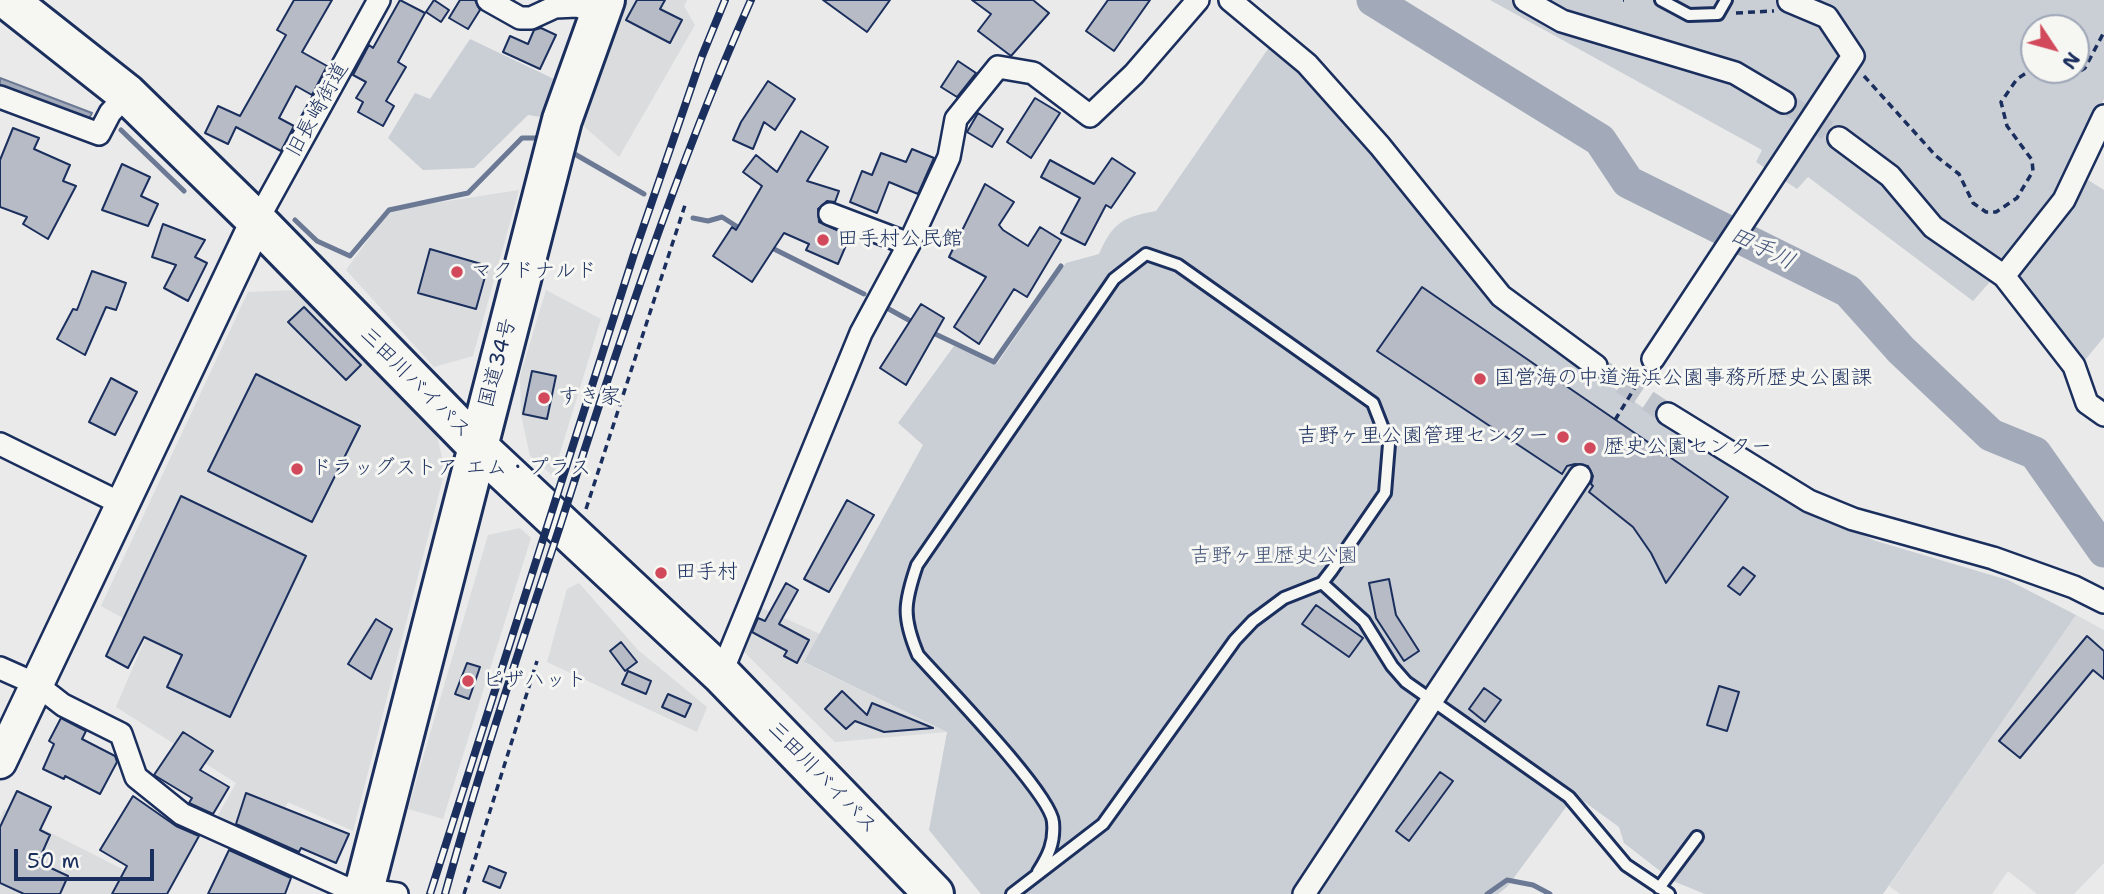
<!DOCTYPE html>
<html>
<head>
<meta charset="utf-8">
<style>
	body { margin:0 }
	#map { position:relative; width:2104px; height:894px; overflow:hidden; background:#e9eae9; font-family:"Shantell Sans",sans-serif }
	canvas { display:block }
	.north { position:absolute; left:2020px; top:14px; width:70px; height:70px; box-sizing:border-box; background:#f6f6f2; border:2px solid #9ea6b7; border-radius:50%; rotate:126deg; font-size:19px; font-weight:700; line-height:28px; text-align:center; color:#1b2f5e }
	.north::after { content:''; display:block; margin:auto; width:24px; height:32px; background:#d1495b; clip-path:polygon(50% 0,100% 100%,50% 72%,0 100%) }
	.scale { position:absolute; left:14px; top:849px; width:140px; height:32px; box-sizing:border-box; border:4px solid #1b2f5e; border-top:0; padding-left:9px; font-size:21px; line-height:24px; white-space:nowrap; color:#1b2f5e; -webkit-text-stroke:5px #f6f6f2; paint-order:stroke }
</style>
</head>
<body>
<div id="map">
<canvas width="2104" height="894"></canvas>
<div class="north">N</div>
<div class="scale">50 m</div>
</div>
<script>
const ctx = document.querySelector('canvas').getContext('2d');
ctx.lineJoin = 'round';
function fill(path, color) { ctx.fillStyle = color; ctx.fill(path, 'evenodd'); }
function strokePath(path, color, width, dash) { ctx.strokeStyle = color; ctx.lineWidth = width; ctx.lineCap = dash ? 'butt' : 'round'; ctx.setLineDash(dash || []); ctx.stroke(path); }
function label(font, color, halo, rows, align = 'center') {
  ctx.font = font + ' "Shantell Sans","Klee One",sans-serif'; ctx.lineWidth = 6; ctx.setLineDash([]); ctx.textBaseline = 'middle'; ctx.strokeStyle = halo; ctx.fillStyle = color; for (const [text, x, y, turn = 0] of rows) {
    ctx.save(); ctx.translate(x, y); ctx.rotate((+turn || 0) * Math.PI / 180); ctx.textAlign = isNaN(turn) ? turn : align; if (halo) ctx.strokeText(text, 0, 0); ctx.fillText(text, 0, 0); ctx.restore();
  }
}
fill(new Path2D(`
	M621,0H687L684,6L695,25L619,157L580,123Z
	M519,190L473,356L434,367L346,270L390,210Z
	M298,290L436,432L445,470L353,831L288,802L266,849L213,824L236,783L116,707L148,632L101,606L248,292Z
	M546,290L601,319L553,476L530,456L521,415L520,376Z
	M520,528L531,538L443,819L408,809L488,535Z
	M579,583L638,650L707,707L697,732L547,662L567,589Z
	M755,605L820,634L805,663L947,732L835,742L738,646Z
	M2076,615L2104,630V863L2074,894H2037L2008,871L1992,894H1900L1889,886Z
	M4,809L124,870L119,885L134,894H0V819Z`), '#dadcde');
fill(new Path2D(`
	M1490,0H2104V99L2055,197L2011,258L1973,301L1808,177L1797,189L1756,162L1762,150ZM2034,28H2076V70H2034Z
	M470,39L554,79L541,117L528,115L474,168L423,170L388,138L415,93L430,99Z
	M1270,46L1316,87L1515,322L1768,491L1876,541L2008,580L2076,615L1883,894H1705L1673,881L1624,843L1619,827L1575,795L1507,887L1498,894H981L929,830L947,732L804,662L923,445L898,423L954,346L997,364L1066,263L1099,254C1112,224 1122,217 1156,211Z
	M2088,180L2104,190V337L2085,360L2017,278Z`), '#caced5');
const water = new Path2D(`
	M0,78L92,113L87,122L0,89Z`);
fill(water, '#a2aaba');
strokePath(water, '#6c7995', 2);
strokePath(new Path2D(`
	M121,130L184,191
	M573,153L644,194
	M693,218L708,221L722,217L744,231
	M295,220L317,241L350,256L389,210L468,193L522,138H538
	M770,247L864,294
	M887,308L914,323
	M929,331L994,362L1061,266
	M1487,894L1507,880L1533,885L1550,894`), '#6c7995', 5);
strokePath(new Path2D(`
	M1373,0L1600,140L1628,182L1848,291L1901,350L1991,435L2035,453L2104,551`), '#a2aaba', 33);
const building = new Path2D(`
	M294,0H332L302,52L327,66L312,95L296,86L279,118L294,126L281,151L236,127L228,144L205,133L218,106L240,116L286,35L277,30Z
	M400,0L425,13L398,62L406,67L386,101L394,106L383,126L358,112L363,102L356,98L366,82L353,75L369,45L373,48Z
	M434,0L449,10L441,22L426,12Z
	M460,0H475L480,10L468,29L449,18Z
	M637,0H665L660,9L682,20L670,43L626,20Z
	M823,0H890L867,32Z
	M972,0H1033L1049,13L1011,56L978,31L991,14Z
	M1108,0H1150L1114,51L1086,31Z
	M541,28L556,35L540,69L503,52L510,36L528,44L534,30Z
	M958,61L976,73L957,97L941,87Z
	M768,81L795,99L775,130L764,122L753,149L733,140L741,122Z
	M1035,98L1060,113L1031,158L1007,142Z
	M978,113L1003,129L992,147L967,132Z
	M13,128L39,138L34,149L70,165L63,181L76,186L48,239L23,224L27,217L0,207V160Z
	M801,131L828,147L807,181L839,191L835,202L827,201L818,209L819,222L850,236L838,264L806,250L809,244L784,233L752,282L713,256L732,227L736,230L762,186L743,172L756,155L777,172Z
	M912,149L934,158L918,194L889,182L877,213L850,202L862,171L872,175L881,153L906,162Z
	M1112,158L1135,173L1111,208L1106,205L1085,245L1061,233L1080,198L1041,177L1050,160L1094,184Z
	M122,164L150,177L141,196L158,204L148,226L102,210Z
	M985,184L1014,202L999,225L1003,230L1028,246L1040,227L1061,240L1027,297L1014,289L979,344L954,327L986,277L949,257Z
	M163,224L205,240L195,257L207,263L188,301L164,288L176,265L152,257Z
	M430,249L488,266L476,309L418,293Z
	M92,271L126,283L116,310L106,307L85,355L57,339L73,309L77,310Z
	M1422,287L1728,497L1666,583L1651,553L1633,527L1589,492L1593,486L1591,484L1593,476L1588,466L1575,464L1567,466L1562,474L1377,351Z
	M921,304L944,318L906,385L880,368Z
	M304,307L361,365L346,380L288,322Z
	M532,371L556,376L547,419L523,414Z
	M256,374L360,426L312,522L208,471Z
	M111,378L137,392L115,435L89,422Z
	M181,496L306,556L230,717L167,687L182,655L144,637L128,668L106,656Z
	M847,500L874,515L829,592L804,579Z
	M1743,567L1755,576L1740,595L1728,586Z
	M1389,579L1396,615L1419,651L1404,661L1376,618L1369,583Z
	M786,583L798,590L779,624L809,640L797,663L784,656L787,651L752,632L758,618L765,621Z
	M1316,605L1363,638L1349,657L1302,624Z
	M376,619L392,629L371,679L348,664Z
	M2087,636L2104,651V679L2093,670L2020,758L1999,741Z
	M621,642L637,662L625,671L610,651Z
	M467,663L480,667L469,699L455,694Z
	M628,671L651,681L646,694L622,684Z
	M1719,686L1739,692L1727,731L1707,725Z
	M1484,688L1501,700L1485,722L1469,709Z
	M842,691L867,715L872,703L933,728L884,732L855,721L846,729L825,709Z
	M668,694L691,704L685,717L662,707Z
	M61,718L86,731L82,739L115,756L117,762L100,794L65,776L64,779L43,769L54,744L49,741Z
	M183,732L213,751L200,770L229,787L213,814L189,803L192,798L154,775Z
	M1440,772L1453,781L1409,841L1396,831Z
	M17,791L51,807L40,830L50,835L38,862L68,876L60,894H24L0,883V827Z
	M246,793L349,834L336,863L301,848L299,852L236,824Z
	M133,796L176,826L199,836L167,894H112L127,866L100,850Z
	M229,850L291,878L285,894H208Z
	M489,866L506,873L500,888L483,881Z`);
fill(building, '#b6bbc6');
strokePath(building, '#1b2f5e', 2);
strokePath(new Path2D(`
	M1784,102L1839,138
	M1596,366L1668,414`), '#c0c5cd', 21, [21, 10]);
const lane = new Path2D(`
	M1661,0L1689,15L1718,14L1726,0
	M1322,583L1364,621L1392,666L1406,682L1569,797L1626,865L1669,894
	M1659,888L1697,837
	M1012,894L1103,824L1235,640L1253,621L1284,598L1322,583L1332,570L1385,493L1389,444L1373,403L1178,265L1146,254L1114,279L917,565C904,603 902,617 918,655C942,682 1051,794 1053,822C1055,843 1048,856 1038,872`);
const street = new Path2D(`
	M488,0L520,18H531L555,7L577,6L600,13
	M1230,0L1307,64L1380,146L1501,296L1596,366
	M1525,0L1562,21L1735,73L1784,102
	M0,97L99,134L110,113L127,94
	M1839,138L1890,176L1933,227L2004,276L2064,200L2104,116
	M830,214L909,244
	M257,221L379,0
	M2004,276L2074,366L2087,403L2104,415
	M1653,359L1853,56L1827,17L1789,1
	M1668,414L1809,501L1853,519L1993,558L2074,587L2104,602
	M0,444L124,505
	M0,668L36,684L63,705L121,734L136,777L182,814L344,887L397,894
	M721,674L861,333L909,244L949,157L956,119L998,67L1033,73L1090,116L1134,74L1198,0
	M1304,894L1580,476`);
const secondary = new Path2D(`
	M0,762L257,221`);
const highway = new Path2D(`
	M8,0L127,94L257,221L476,445L721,674L934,894
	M363,894L562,120L605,0`);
strokePath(lane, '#1b2f5e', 16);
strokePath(street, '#1b2f5e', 26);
strokePath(secondary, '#1b2f5e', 37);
strokePath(highway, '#1b2f5e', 44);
strokePath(new Path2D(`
	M1623,0H1624
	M1736,13L1774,11
	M2058,70L2076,74L2085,68L2104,32
	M1864,76L1936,156L1959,174L1973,203L1986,212H1996L2017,198L2033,171L2032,160L2007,126L2001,102L2017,79L2034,68
	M1615,420L1642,376
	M586,509L686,202
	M464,894L537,661`), '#1b2f5e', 3.5, [7, 5]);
strokePath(lane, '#f6f6f2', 10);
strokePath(street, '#f6f6f2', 21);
strokePath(secondary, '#f6f6f2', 32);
strokePath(highway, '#f6f6f2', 38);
const rail = new Path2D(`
	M430,894L634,254L702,56L725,0
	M445,894C479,770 520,648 560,526C617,348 675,171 751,0`);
strokePath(rail, '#1b2f5e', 8);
strokePath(rail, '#f6f6f2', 5, [16]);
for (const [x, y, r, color] of [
	[823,240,7,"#d1495b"],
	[457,272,7,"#d1495b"],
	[1480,379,7,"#d1495b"],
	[544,398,7,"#d1495b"],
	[1563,437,7,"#d1495b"],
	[1590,448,7,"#d1495b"],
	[297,469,7,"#d1495b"],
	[661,573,7,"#d1495b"],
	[468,681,7,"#d1495b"]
]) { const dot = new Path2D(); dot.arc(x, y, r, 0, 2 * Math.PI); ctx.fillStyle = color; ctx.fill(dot); strokePath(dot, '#f6f6f2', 2.5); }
label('21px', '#1b2f5e', '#f6f6f2', [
	["旧長崎街道",318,110,-61],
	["国道34号",498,363,-75],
	["三田川バイパス",415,383,45],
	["三田川バイパス",822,778,46]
]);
label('21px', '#1b2f5e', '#f6f6f2', [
	["田手村公民館",837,240],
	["マクドナルド",471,272],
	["国営海の中道海浜公園事務所歴史公園課",1494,379],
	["すき家",558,398],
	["吉野ヶ里公園管理センター",1549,437,"right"],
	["歴史公園センター",1604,448],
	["ドラッグストア エム・プラス",311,469],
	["田手村",675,573],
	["ピザハット",482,681]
], 'left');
label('21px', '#47577c', '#f6f6f2', [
	["吉野ヶ里歴史公園",1274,557]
]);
label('italic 23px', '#44547a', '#f6f6f2', [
	["田手川",1762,249,26]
]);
</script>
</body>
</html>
